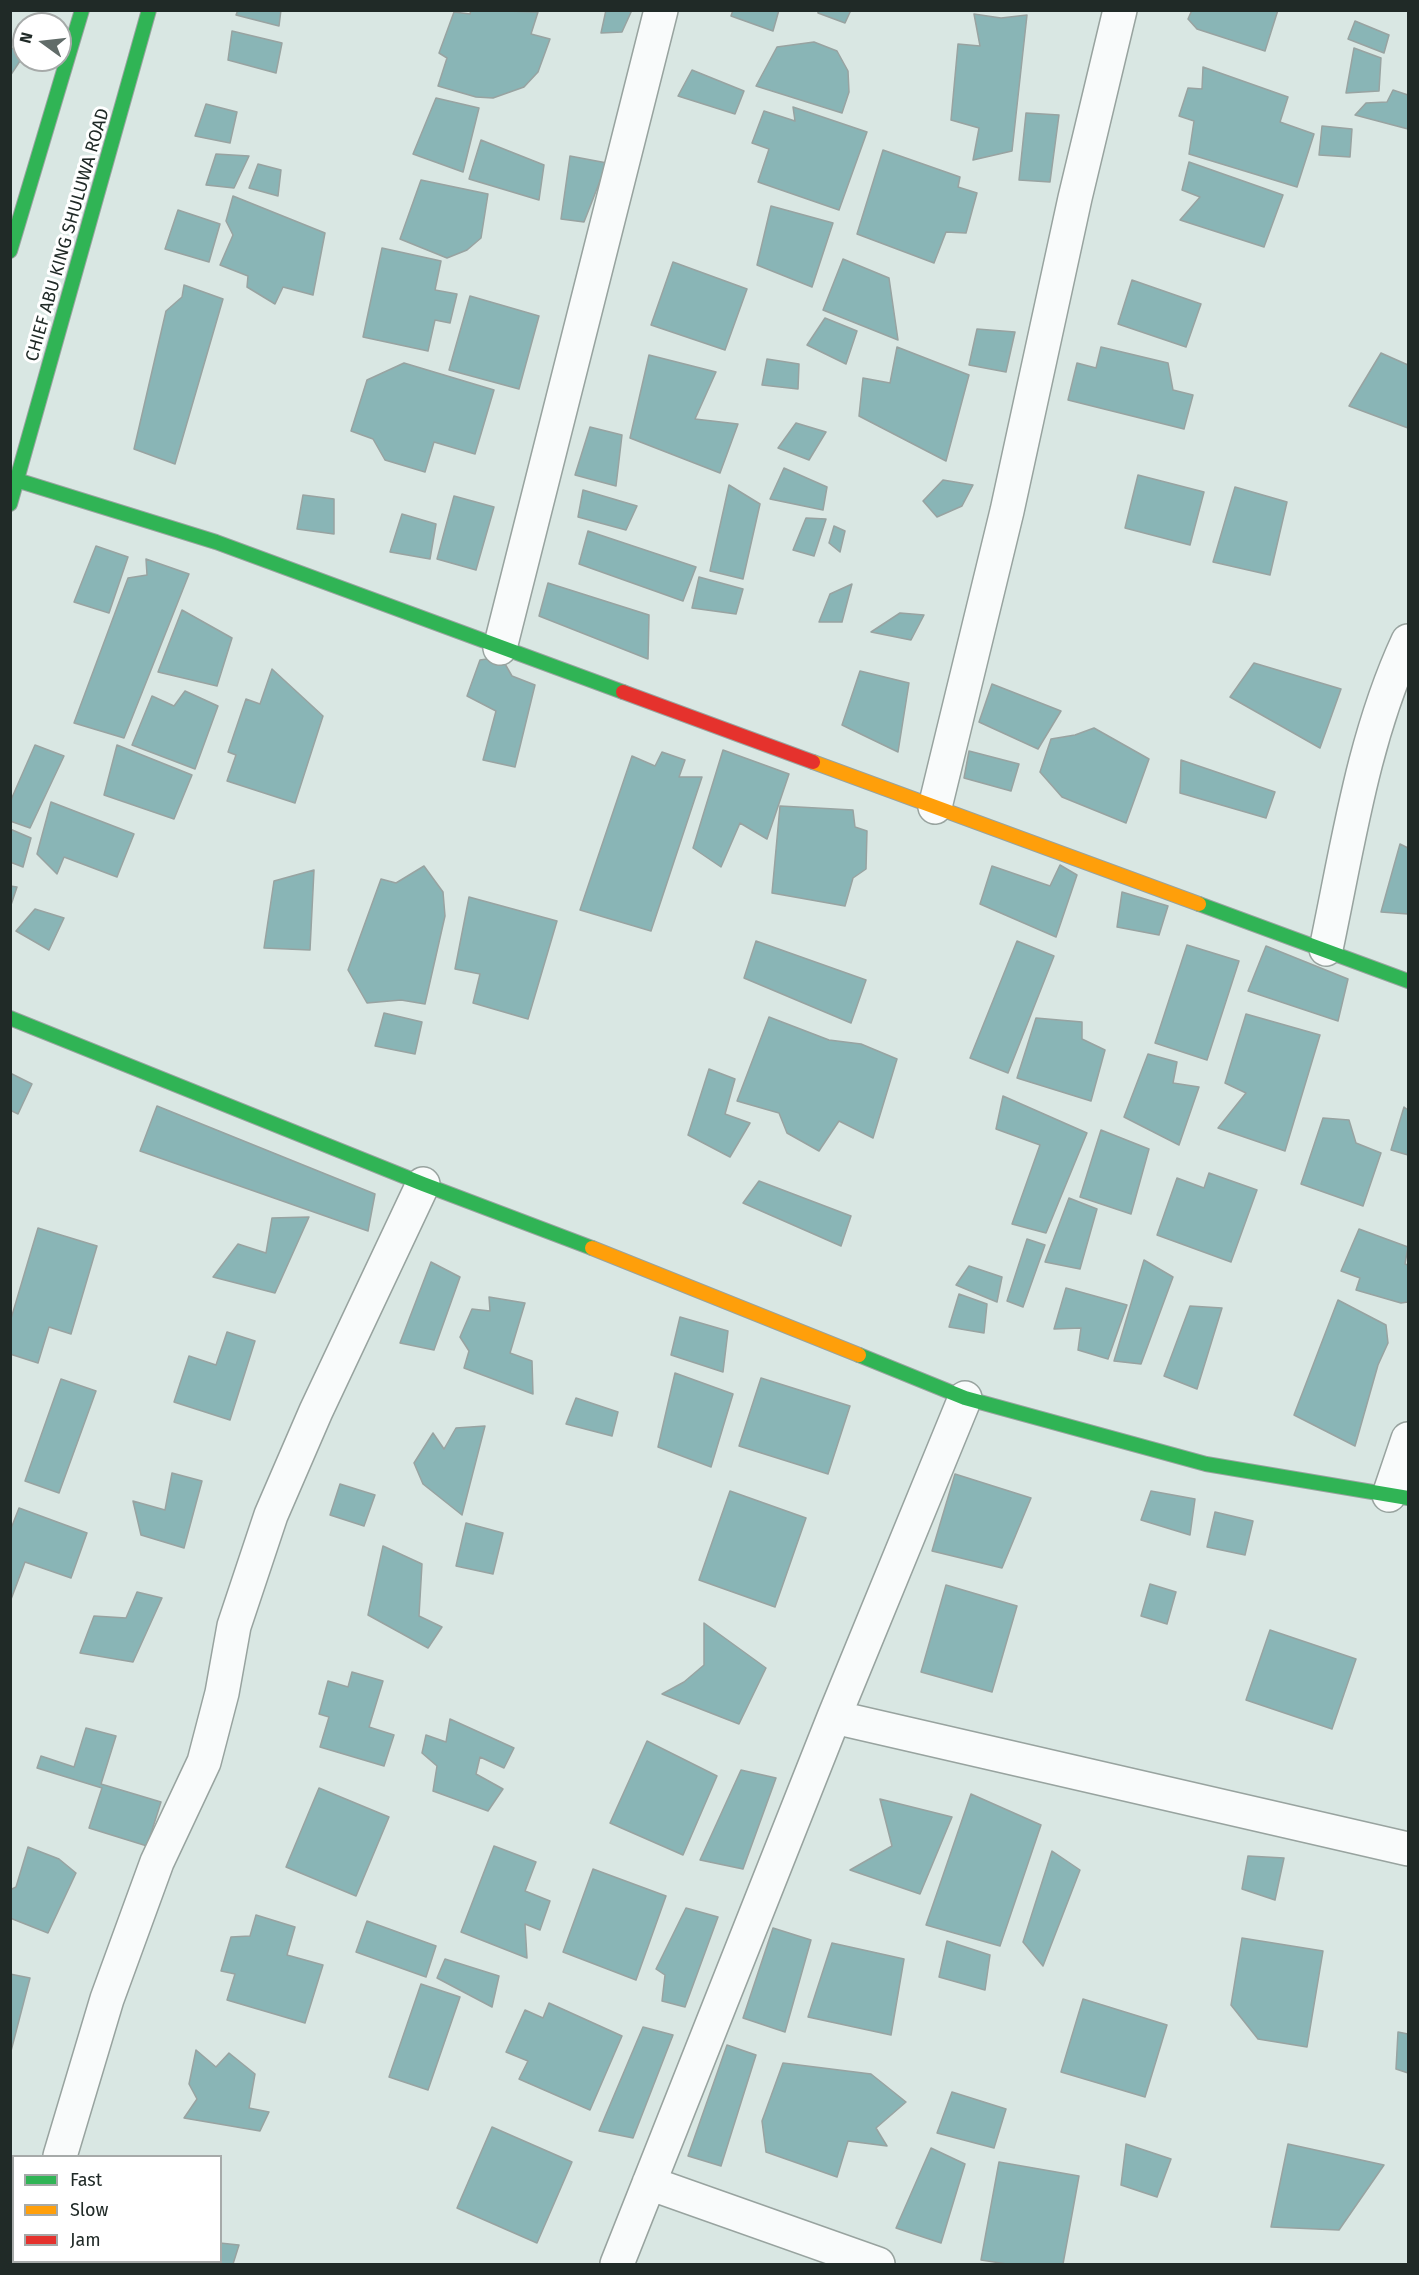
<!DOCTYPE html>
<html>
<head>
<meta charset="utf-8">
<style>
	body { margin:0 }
	#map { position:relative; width:1419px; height:2275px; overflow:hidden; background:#d9e7e3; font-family:"Fira Sans",sans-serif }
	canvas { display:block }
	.frame { position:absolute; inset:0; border:12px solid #202a27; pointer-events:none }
	.legend { position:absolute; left:12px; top:2155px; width:210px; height:108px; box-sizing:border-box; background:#fff; border:2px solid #a6aaa9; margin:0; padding:8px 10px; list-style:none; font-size:18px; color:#202a27 }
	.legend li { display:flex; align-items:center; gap:12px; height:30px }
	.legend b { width:30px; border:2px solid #a6aaa9 }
	.north { position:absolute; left:12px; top:12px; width:60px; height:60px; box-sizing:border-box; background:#fff; border:2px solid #a6aaa9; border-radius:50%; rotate:285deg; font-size:16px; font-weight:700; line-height:24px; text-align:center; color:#202a27 }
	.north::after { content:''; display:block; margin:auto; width:21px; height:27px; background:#616c69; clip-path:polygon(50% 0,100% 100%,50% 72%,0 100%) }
</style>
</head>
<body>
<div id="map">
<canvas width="1419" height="2275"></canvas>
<div class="frame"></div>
<ul class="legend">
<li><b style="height:8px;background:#30b455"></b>Fast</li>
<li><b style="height:8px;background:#ff9f0a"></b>Slow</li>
<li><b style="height:8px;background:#e5322d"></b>Jam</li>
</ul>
<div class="north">N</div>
</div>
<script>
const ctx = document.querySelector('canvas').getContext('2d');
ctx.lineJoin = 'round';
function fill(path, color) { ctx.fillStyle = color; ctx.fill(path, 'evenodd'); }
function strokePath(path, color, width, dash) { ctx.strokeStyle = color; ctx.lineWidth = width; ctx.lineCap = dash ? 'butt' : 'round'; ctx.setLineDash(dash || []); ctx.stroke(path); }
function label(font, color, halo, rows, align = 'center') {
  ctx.font = font + ' "Fira Sans",sans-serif'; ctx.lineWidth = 6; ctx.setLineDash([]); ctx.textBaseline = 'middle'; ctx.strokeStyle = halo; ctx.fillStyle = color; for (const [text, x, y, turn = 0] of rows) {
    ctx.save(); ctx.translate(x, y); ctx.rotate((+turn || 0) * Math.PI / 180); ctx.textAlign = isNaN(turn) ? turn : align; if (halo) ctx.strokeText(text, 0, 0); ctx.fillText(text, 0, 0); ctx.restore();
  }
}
const building = new Path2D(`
	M238,10H281L279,26L236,15Z
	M471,10L538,12L531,34L550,39L538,72L524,87L493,98L476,97L438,86L447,58L439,53L454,12L470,14Z
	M606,10H632L622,32L601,33Z
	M733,10H779L773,31L731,16Z
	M818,10H851L845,23L818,13Z
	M1192,10H1278L1265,51L1197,29L1188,19Z
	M974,14L1001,18L1027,15L1012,151L973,160L979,128L951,120L958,44L980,46Z
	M1355,21L1389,35L1384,53L1348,39Z
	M232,31L282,43L276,73L228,60Z
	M814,42L837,51L848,71L849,92L842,113L756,86L777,47Z
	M10,48L24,50V55L10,76Z
	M1354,48L1381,58L1379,91L1346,93Z
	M1203,67L1288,97L1280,122L1314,134L1297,187L1189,154L1194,121L1179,116L1188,88L1202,89Z
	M692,70L744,91L735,114L678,96Z
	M1393,90L1408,95V129L1355,115L1366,103L1387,102Z
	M436,98L479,108L463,172L413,154Z
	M206,104L237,112L230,143L195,136Z
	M793,107L867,132L839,210L758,182L769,149L752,143L764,111L795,121Z
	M1026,113L1059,115L1050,182L1019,180Z
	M1322,126L1352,129L1350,157L1319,155Z
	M481,140L544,165L539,200L469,179Z
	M883,150L960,177L958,187L977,193L966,233L946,232L934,263L857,234Z
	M216,154L249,156L234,188L206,185Z
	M570,156L607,163L584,222L561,219Z
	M1189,162L1283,195L1264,247L1180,220L1200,197L1182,190Z
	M258,164L281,170L278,196L249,188Z
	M421,180L488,194L481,238L467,250L447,258L400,239Z
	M233,196L325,233L313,295L283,287L275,304L247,287L248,276L220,265L233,235L226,221Z
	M771,206L833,223L812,287L757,265Z
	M178,210L220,224L209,262L165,249Z
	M382,248L441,261L435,290L457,294L450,323L435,320L428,351L363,337Z
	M843,259L889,278L898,340L823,310Z
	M673,262L747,289L725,350L651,325Z
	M1132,280L1201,304L1186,347L1118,324Z
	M184,285L223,299L175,464L134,449L166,311L182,297Z
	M470,296L539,316L519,389L449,370Z
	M825,318L857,331L846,364L807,345Z
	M977,329L1015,332L1006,372L969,365Z
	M897,347L969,375L946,461L859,416L863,378L890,383Z
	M1101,347L1168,363L1173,390L1193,395L1184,429L1068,400L1077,363L1096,368Z
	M1381,353L1408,365V428L1349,406Z
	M649,355L716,372L695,419L738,424L720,473L630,438Z
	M767,359L799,364L798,389L762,385Z
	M404,363L494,390L475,454L434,442L425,472L385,460L373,439L351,431L367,380Z
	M796,423L826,432L809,460L778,448Z
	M590,427L622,435L616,486L575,475Z
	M784,468L827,487L823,510L770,499Z
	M1138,475L1204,492L1190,545L1125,528Z
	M943,480L973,485L962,506L937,517L923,501Z
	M729,485L760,504L743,579L710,571Z
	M1235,487L1287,502L1270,575L1213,562Z
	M583,490L637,506L626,530L578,517Z
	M303,495L334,499V534L297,529Z
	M454,496L494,507L476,570L437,559Z
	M402,514L436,524L430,559L390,552Z
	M806,518L826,519L814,556L793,550Z
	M834,526L845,531L840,552L829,543Z
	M588,531L696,567L683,601L579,564Z
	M96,546L128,557L109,613L74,602Z
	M146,559L189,574L124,738L74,723L128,578L147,575Z
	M699,577L743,589L736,614L692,608Z
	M548,583L649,615L648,659L539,616Z
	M852,584L842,622H819L830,594Z
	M182,610L232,638L217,686L158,672Z
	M900,613L924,615L911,640L871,632Z
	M501,657L512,676L535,685L515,767L483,760L496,711L467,696L480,660Z
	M1254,663L1341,689L1320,748L1230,697Z
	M272,669L323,716L295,803L227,781L236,755L228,752L246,699L260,704Z
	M860,671L909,683L898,752L842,725Z
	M992,684L1061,711L1038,749L979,722Z
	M185,691L218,706L195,769L132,745L152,696L174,706Z
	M1094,728L1149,759L1126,823L1062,797L1040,772L1051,739L1075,735Z
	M35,745L64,756L30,828L10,821V802Z
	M117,745L192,775L174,819L104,795Z
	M723,750L789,774L767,839L740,823L721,867L693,848Z
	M969,751L1019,764L1011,791L964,778Z
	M662,752L685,760L679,777H702L651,931L580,910L632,756L655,766Z
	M1181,760L1275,792L1266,818L1180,793Z
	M51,802L134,834L117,877L64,857L57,874L37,854Z
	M780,806L853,810L855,827L867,831L866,869L853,878L845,906L772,893Z
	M10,829L31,838L23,867L10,862Z
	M1400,844L1408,848V914L1381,912Z
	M1060,865L1077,875L1056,937L980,904L992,866L1050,886Z
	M424,866L443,892L445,916L425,1004L401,1000L367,1003L348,970L381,879L396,883Z
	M314,870L310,950L264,948L274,881Z
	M10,886L17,887L10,908Z
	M1122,892L1168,906L1159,935L1117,927Z
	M469,897L557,921L528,1019L473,1003L480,974L455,969Z
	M35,909L64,918L49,950L16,931Z
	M756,941L866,980L851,1023L744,978Z
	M1017,941L1054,956L1008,1073L970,1058Z
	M1187,945L1239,961L1207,1060L1155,1043Z
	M1266,946L1348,979L1338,1021L1248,991Z
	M384,1013L422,1022L415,1054L375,1046Z
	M1246,1014L1320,1035L1285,1151L1218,1128L1246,1093L1225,1083Z
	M769,1017L829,1040L861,1044L897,1059L873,1138L839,1121L819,1151L787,1133L779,1113L737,1101Z
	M1036,1018L1082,1022V1039L1105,1050L1091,1101L1017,1078Z
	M1148,1054L1177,1062L1173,1083L1199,1087L1179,1145L1124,1117Z
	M709,1069L735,1079L725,1114L750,1123L730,1157L688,1135Z
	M10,1073L32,1084L18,1114L10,1110Z
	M1003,1096L1087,1133L1046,1233L1012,1224L1040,1145L996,1129Z
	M157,1106L375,1194L368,1231L140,1151Z
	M1404,1107L1408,1110V1155L1391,1150Z
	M1323,1118L1349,1120L1356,1143L1381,1153L1363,1206L1301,1184Z
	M1101,1130L1149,1149L1131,1214L1080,1197Z
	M1209,1173L1257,1190L1231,1262L1157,1235L1177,1178L1204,1188Z
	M759,1181L851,1216L841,1246L743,1203Z
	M1069,1198L1097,1209L1080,1269L1045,1262Z
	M309,1217L275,1293L213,1277L238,1244L266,1253L272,1218Z
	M38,1228L97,1246L71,1334L49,1327L38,1363L10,1354V1322Z
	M1359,1229L1408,1247L1405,1264L1408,1265V1302L1401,1303L1356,1290L1360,1278L1341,1271Z
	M1027,1239L1045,1245L1023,1307L1007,1301Z
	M1144,1260L1173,1277L1141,1364L1114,1361Z
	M431,1262L460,1277L434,1350L400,1343Z
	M969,1266L1002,1277L997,1302L956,1285Z
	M1066,1288L1127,1305L1108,1359L1078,1350L1081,1328L1054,1329Z
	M959,1294L987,1304L984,1333L949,1327Z
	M489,1297L525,1303L510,1353L532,1361L533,1394L464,1368L469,1351L460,1337L472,1309L490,1311Z
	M1338,1300L1386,1325L1388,1343L1378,1365L1355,1446L1294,1415Z
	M1190,1306L1222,1308L1197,1389L1164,1376Z
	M680,1317L728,1331L723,1372L671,1355Z
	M227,1332L255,1341L230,1420L174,1402L189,1356L216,1365Z
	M675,1373L733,1394L711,1467L658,1447Z
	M761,1378L850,1406L828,1474L739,1446Z
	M61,1379L96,1391L59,1493L25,1481Z
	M576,1398L618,1412L612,1436L566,1424Z
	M485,1426L462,1515L423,1484L414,1463L433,1433L444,1449L456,1428Z
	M172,1473L202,1481L184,1548L141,1535L133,1501L165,1510Z
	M955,1474L1031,1498L1002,1568L932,1551Z
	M340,1484L375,1495L364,1526L330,1515Z
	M730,1491L806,1518L775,1607L699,1580Z
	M1151,1491L1195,1499L1190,1535L1141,1520Z
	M19,1508L87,1533L71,1578L25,1562L10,1602V1531Z
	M1215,1512L1253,1521L1245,1555L1207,1547Z
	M466,1523L503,1533L493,1574L456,1566Z
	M383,1546L422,1564L419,1616L442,1627L428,1648L368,1615Z
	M1150,1584L1176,1592L1167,1624L1141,1616Z
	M946,1585L1017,1606L992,1692L921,1672Z
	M137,1592L162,1598L133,1662L80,1653L94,1616L126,1618Z
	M704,1623L766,1668L739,1724L662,1694L684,1682L704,1665Z
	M1270,1630L1356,1659L1332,1729L1246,1700Z
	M352,1672L383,1681L369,1727L394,1735L384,1766L320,1747L329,1717L319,1714L328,1681L348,1687Z
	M450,1719L514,1748L504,1768L480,1757L476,1774L503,1789L488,1811L433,1791L437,1766L422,1753L426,1735L446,1742Z
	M86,1728L116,1736L101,1784L161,1802L147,1846L89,1828L102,1788L37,1768L41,1756L74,1767Z
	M647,1741L717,1776L683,1855L610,1823Z
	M741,1770L776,1778L743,1869L700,1860Z
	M319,1788L389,1817L356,1896L286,1867Z
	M971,1794L1041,1825L1000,1946L926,1925Z
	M880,1799L952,1817L920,1894L850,1870L892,1846Z
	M494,1846L536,1862L525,1891L550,1901L540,1930L525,1924L527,1958L461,1932Z
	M28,1847L59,1859L76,1873L48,1933L10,1918V1890L16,1887Z
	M1052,1851L1080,1870L1043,1966L1023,1942Z
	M1248,1856L1284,1858L1275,1900L1242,1889Z
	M593,1869L666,1896L636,1980L563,1952Z
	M686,1908L718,1917L685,2007L662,2001L665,1975L656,1969Z
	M256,1915L295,1927L287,1955L323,1965L305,2023L227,2000L235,1974L221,1971L231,1937L250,1936Z
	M367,1921L436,1946L426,1977L356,1952Z
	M773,1928L811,1940L785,2032L743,2018Z
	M1242,1938L1323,1951L1307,2047L1258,2039L1231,2005Z
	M947,1941L990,1955L985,1990L939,1977Z
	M832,1943L904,1959L891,2035L808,2017Z
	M445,1959L499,1976L492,2007L437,1978Z
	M10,1974L30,1978L11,2051H10Z
	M421,1984L460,1997L428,2090L389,2077Z
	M1083,1999L1167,2025L1145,2097L1061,2072Z
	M549,2003L622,2036L590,2110L519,2079L528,2061L506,2052L525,2010L543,2018Z
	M643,2027L673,2035L633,2138L599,2131Z
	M1398,2032L1408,2034V2073L1396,2069Z
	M727,2045L756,2055L721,2166L688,2156Z
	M196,2050L216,2067L229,2053L255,2074L249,2108L269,2112L260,2131L184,2118L197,2099L189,2084Z
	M783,2063L871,2074L906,2102L876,2128L887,2146L848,2141L837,2177L766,2152L762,2121Z
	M952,2092L1006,2109L994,2148L937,2133Z
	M492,2127L572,2162L537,2243L457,2208Z
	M1126,2144L1171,2159L1157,2197L1121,2185Z
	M1288,2144L1384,2165L1339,2230L1271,2227Z
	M931,2148L965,2164L941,2243L896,2228Z
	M999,2162L1079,2176L1063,2264H1007L981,2260Z
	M220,2243L239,2245L233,2264H167L158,2262H220Z`);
fill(building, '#89b5b6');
strokePath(building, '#98a3a1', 1.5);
const street = new Path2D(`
	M500,648L661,10
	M935,807L1007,511L1075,198L1120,10
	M1326,949C1348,845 1363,738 1408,641
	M1389,1495L1408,1439
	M834,1717L1408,1849
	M60,2156L107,1999L157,1862L204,1762L222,1693L234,1626L271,1515L316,1411L423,1184
	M649,2183L878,2264
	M32,2264V2262
	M617,2264L834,1717L965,1398`);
const fast = new Path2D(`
	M10,251L82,10
	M10,478L216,542L623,692
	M10,504L149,10
	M1199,904L1408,981
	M10,1018L423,1184L592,1248
	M859,1355L965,1398L1206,1464L1408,1498`);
const slow = new Path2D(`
	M813,762L1199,904
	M592,1248L859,1355`);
const jam = new Path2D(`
	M623,692L813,762`);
strokePath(street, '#98a39f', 36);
strokePath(fast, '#98a39f', 16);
strokePath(slow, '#98a39f', 16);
strokePath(jam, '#98a39f', 16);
strokePath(street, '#f9fbfb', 33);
strokePath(fast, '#30b455', 14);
strokePath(slow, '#ff9f0a', 14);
strokePath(jam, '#e5322d', 14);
label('18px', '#202a27', '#fff', [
	["CHIEF ABU KING SHULUWA ROAD",68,235,-74]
]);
</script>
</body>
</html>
